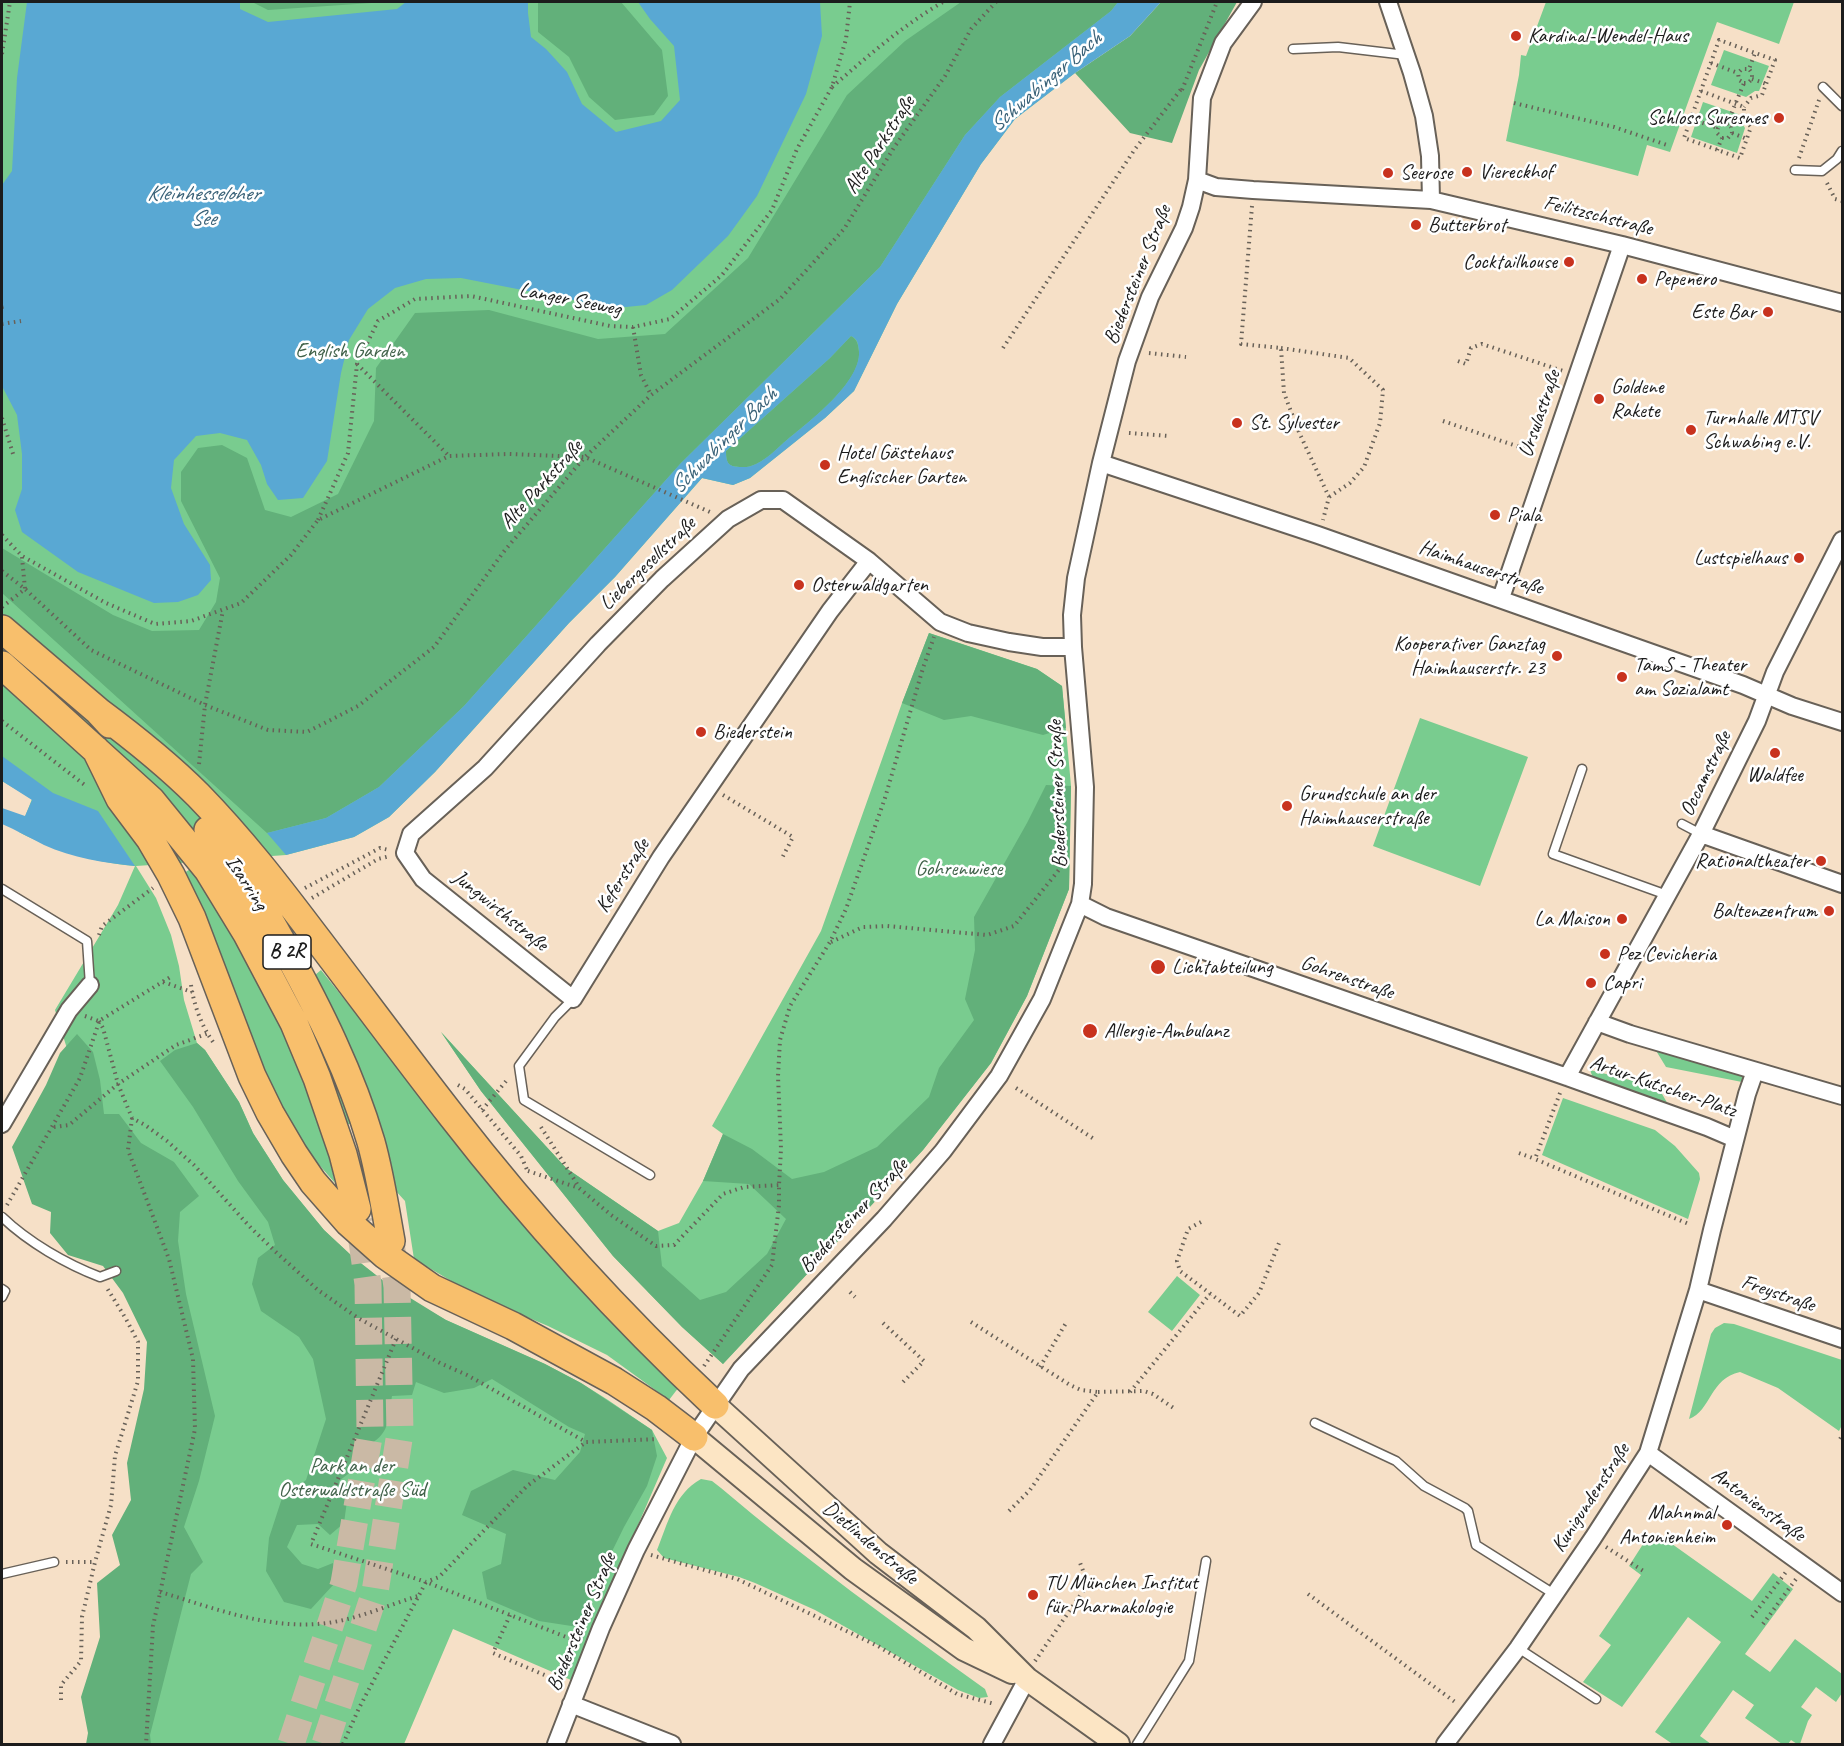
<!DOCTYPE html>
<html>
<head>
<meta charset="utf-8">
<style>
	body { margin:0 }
	#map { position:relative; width:1844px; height:1746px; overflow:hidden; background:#f6e0c7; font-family:Caveat,sans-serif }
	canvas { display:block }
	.frame { position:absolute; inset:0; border:3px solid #1c1c1c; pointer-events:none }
</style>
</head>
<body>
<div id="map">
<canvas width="1844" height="1746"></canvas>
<div class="frame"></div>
</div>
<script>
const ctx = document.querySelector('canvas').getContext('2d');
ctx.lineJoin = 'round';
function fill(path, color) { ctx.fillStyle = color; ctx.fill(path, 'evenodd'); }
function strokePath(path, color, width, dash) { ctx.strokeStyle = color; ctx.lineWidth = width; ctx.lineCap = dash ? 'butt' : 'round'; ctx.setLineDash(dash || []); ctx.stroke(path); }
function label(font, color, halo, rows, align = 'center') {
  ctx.font = font + ' Caveat,sans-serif'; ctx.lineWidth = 5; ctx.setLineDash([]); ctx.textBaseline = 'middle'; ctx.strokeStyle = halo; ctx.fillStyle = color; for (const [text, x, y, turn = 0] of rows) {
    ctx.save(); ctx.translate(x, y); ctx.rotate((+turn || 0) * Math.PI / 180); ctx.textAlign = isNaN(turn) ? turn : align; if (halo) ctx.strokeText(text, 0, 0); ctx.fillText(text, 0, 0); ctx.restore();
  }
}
fill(new Path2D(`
	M2,2H1161L1075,73L1015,119L981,164L897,304L854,391L825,418L750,478L733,485L702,478L615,577L569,623L435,772L389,817L354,837L286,855L217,860L313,1021L353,1124H345L210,861L136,866L156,898L171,935L179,966L184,1000L197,1043L205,1050L239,1102L253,1133L283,1180L324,1230L353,1257L386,1283L416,1303L446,1320L545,1364L581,1383L608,1400L652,1430L667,1458L571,1680L453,1629L404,1744H102L180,1412L55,1010L118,905L135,866C92,862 57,852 19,832L32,799L2,781Z
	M1546,2H1794L1779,44L1717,22L1670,152L1647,145L1638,176L1506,141L1519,75L1521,55L1526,56Z
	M1724,50L1769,66L1759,91H1755L1746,97L1711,85Z
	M1703,102L1738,114L1740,120L1745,128L1737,153L1691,137Z
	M929,633L1037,669L1062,686L1071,786L1069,889L1027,996L991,1063L923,1150L723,1364L682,1327L613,1256L481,1091L441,1032L566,1168L658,1231L679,1223L703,1181L723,1134L712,1126L821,931L902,703Z
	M1420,718L1528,757L1480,886L1373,846Z
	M192,868L230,924L304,1069L327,1147L335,1183L306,1150L279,1104L262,1065L206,918L184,873Z
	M321,970L455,1138L679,1387L669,1400L607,1355L548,1326L475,1295L414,1259L405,1201L395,1190L336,1018L315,975Z
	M1655,1049L1740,1073L1743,1076L1742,1082L1666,1067Z
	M1590,1070L1658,1087L1669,1106L1593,1078Z
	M1563,1098L1655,1130L1675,1146L1699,1173L1700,1179L1688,1219L1542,1155Z
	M1177,1276L1200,1295L1172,1331L1148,1312Z
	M1724,1323L1734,1324L1842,1360V1425L1839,1431L1778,1388L1740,1372C1710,1378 1711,1411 1689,1419L1711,1334L1715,1328Z
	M701,1479L712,1481L721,1488C806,1560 895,1624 985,1689L988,1697L979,1698L958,1690L815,1610L755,1583L739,1577L664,1558L657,1550C668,1523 674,1494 701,1479Z
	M1658,1534L1752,1601L1773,1573L1793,1589L1745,1654L1770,1672L1795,1639L1842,1674V1693L1836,1702L1816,1687L1801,1707L1812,1715L1808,1721L1800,1744H1797L1791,1740L1788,1744H1782L1745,1718L1754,1705L1733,1690L1700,1736L1711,1744H1670L1671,1743L1655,1732L1721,1642L1688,1617L1622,1707L1583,1682L1611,1645L1599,1636L1641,1575L1629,1566L1645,1541L1650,1544Z`), '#79cc8f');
fill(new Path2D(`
	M252,2H386L268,10Z
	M538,2H621L662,50L668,96L654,115L615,120L589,97L569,57L538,32Z
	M961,2H1118L1111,11L1000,97L965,135L880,267L681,463L464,706L379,787L326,818L267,833L2,593V548L113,615L152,631L199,630L216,602L220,578L181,501V472L198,448L222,445L247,458L265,510L291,517L338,494L374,421L376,368L415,313L489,310L598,339L665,334L748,258L847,95L905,41Z
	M1161,2H1237L1199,70L1172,143L1130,133L1075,73L1130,36Z
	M851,336C858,340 858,345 859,352C861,382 810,421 788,439C777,448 765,462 751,466C750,467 743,467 742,467C729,467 726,464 726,451L830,358Z
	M929,633L1037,669L1062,686L1066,728L1043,735L971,716L944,720L902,703Z
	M1046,785L1071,786L1069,889L1027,996L991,1063L923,1150L723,1364L682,1327L613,1256L481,1091L441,1032L566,1168L658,1231L662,1266L700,1300L726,1292L767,1254L786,1219L749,1184L703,1181L723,1134L752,1149L792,1179L824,1172L877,1147L929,1097L939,1068L974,1020L965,999L975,950L974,917L1027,823Z
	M77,1034L93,1052L100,1080L104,1114H119L141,1143L174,1162L199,1196L180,1212L178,1241L186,1294L215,1416L199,1481L184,1527L203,1562L191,1574L150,1735L151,1744H86L88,1733L81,1697L100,1637L97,1583L120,1565L112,1535L131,1500L127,1463L144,1389L147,1342L123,1293L103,1266L68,1255L50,1233L51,1212L32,1204L12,1147L46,1085L60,1053Z
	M197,1043L205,1050L239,1102L253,1133L283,1180L324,1230L353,1257L386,1283L446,1320L545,1364L581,1383L652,1430L657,1456L647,1486L624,1527L597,1582L578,1627L539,1621L487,1599L482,1572L501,1564L506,1534L462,1515L471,1491L513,1470L555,1480L580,1452L585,1434L569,1427L492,1379L474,1388L444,1393L416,1382L412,1395L392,1396C387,1425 390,1437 359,1449L357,1467L339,1481L347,1501L344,1523L330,1535L318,1524L297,1525L287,1547L302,1564L318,1569L333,1563L334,1584L311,1609L284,1602L266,1571L269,1538L282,1498L306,1480L326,1419L313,1359L299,1337L261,1311L252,1284L258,1258L275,1245L268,1222L238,1181L193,1107L160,1061L175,1050Z`), '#62b07a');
fill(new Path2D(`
	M27,2H240V9L268,22L397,9L406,2H528V13L531,37L546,49L567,72L582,104L616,132L661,121L680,100L674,46L650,19L638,2H820L822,36L806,94L757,196L728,236L672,290L646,305L626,307L589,303L461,278L426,279L395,288L368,309L349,340L341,373L327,461L303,498L278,500L267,484L261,465L247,440L220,433L196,436L174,460L171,488L184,524L210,565L211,580L198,595L178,602L154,603L78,572L22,532L15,510L22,489V454L17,415L2,386V185L12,171L17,78Z
	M1118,2H1161L1130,36L1075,73L1015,119L981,164L897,304L854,391L825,418L750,478L733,485L702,478L615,577L569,623L435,772L389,817L354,837L286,855L267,833L326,818L379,787L464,706L681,463L880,267L965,135L1000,97L1111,11ZM851,336C858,339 858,344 859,351C861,382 810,421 788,439C777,448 765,462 751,466C750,467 743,467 742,467C729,467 726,464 726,451L830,358Z
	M2,756L53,793L98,811L135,866C105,863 72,858 44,845C30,838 16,830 2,824V808L25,816L32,800L2,781Z`), '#59a8d3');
strokePath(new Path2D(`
	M291,1744L344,1583L370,1431L368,1284L359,1220
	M325,1744L375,1592L400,1433L397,1287L391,1243`), '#cab9a5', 27, [27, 14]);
const service = new Path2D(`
	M1293,49L1338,47L1406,55
	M1823,87L1842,106
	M1795,170L1822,171L1837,159L1842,151
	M1582,769L1553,854L1667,895
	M1682,824L1701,834
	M2,889L87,941L90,985
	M573,999L555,1017L519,1066L524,1100L650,1175
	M2,1217C28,1242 66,1264 100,1277L116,1271
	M2,1289L5,1291L2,1297
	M1315,1423L1396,1461L1424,1486L1465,1508L1468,1511L1476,1545L1554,1594
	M2,1574L54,1562
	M1518,1648L1596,1699
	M1137,1744L1189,1661L1206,1561`);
const minor = new Path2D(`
	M1388,2L1412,73L1424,116L1430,156L1431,200
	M1197,180L1216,187L1253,190L1431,200L1622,245L1842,303
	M1101,463L1318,535L1743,685L1792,706L1842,722
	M869,561L830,611L661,857L573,999L423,879L405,853L411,834L485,768L598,644L662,579L728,519L761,500H783L869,561L940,622L968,633L1009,642L1042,647H1073
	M1501,598L1622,245
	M1701,834L1842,884
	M1080,904L1106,917L1567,1077L1707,1127L1735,1139
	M1597,1022L1630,1034L1842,1096
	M1567,1077L1701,834L1757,721L1775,672L1842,540
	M2,1124L69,1010L90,985
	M1698,1290L1842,1339
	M1648,1453L1842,1593
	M571,1704L672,1744
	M556,1744L601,1628L636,1550L694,1437L741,1369L884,1219L943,1151L999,1076L1042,999L1080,904L1083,884L1085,787L1073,647L1072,615L1076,578L1101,463L1127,361L1150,297L1184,228L1191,207L1197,180L1202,98L1223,43L1253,2
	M992,1744L1027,1679
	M1445,1744L1518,1648L1593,1538L1648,1453L1698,1290L1712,1230L1747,1094L1755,1071`);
const secondary = new Path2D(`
	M715,1405L878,1553L976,1628L1027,1679L1118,1744
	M694,1437L853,1569L964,1649L1012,1672`);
const trunk = new Path2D(`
	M2,629L98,711L110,724
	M2,665L151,800L208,870L247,934L294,1023L317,1078L343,1154L357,1209
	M98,711C133,737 167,764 198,795C241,839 278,887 315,936C360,995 405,1056 451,1115C531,1218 620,1316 715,1405
	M96,750L120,799L150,839L171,875L192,918L252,1076L270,1113L294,1154L313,1182L349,1223L385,1255L432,1288L513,1326L614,1381L656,1408L694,1437
	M208,830C238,866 262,906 285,948C319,1010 351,1074 371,1142C380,1174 385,1208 391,1241`);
strokePath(service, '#686158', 11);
strokePath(minor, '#686158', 20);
strokePath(secondary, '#686158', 26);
strokePath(trunk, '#686158', 30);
strokePath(new Path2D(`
	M2,54L10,2
	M1711,63L1738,73
	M1752,79L1767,84
	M1744,83H1748L1752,79V73L1749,69
	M832,87C868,56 902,26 943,2
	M1182,90L1217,2
	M1701,91L1744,107V119L1751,127L1740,158L1684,138L1719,40L1775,60L1762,95L1751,98L1744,107
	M1514,103L1614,127L1667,145
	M1691,119L1718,128
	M1732,133L1747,139
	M1722,138H1728L1732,133L1731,127L1727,124
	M1717,150L1722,138L1717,133L1718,128L1721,124H1727L1744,83L1739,80L1738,73L1742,69H1749L1755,53
	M1799,158L1819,100
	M1827,183L1835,199L1842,201
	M1252,206L1241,344L1281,348L1284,393L1298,430L1329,497L1323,520
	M2,307L6,306
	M2,324L21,321
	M633,327L641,375L651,395
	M1003,348L1135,149L1182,88
	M1281,348L1349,358L1383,390L1380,423L1364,467L1350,483L1329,497
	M1149,353L1186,357
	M1458,361L1466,364L1471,348L1482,344L1563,371
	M357,364L449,456
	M2,418L14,457
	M1443,421L1534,452
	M1129,433L1169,436
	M318,520L348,453L357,364L378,321L415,299L471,296L610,326L633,327L670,319L722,275L772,210L797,149L832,87L846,39L850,2
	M2,535L22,556L106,603L155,624L191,621L241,603L291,555L318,520L449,456L509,454L585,457L710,512
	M22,557L25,589
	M2,571L25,589L91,650L205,705L268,730L307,732L358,706L434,647L505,550L585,457L651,395L780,299L844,229L895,146L945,76L971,29L996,2
	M2,607L25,589
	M2,721L86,786
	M199,764L205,705L223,610
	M723,795L793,837L781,860
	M305,888L380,848L389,850
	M312,898L378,859L390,856
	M99,935L102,926L153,888
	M831,942L863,927L887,926L987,935L1014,926L1066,861
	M163,982L192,992
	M191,985C194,1005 201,1025 213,1042
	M85,1016L99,1021L172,976
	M99,1021L103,1028L118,1084L132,1118L145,1125L167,1141L194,1165L251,1228L279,1255L318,1290L358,1318L440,1363L467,1375L586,1442L658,1439
	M458,1085L465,1089L521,1156L528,1172
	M1016,1088L1094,1139
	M1560,1093L1535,1159L1691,1225
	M482,1110L507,1080
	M132,1118L128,1150L169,1259L193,1359L195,1429L153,1626L146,1744
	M54,1127L69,1125L118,1084L176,1045L209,1033
	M541,1127L579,1187
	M1519,1153L1535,1159
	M528,1171L579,1188L611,1215L656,1246L674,1245L723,1194L744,1187L779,1185
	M7,1205L80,1078L99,1022
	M1201,1222L1188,1229L1177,1261L1180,1271L1240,1316L1259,1293L1279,1243
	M850,1292L855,1297
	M971,1322L1070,1385L1081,1390L1098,1392L1030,1490L1008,1512
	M883,1323L924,1361L903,1382
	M396,1339L311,1544L426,1582L439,1577L527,1486L586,1442
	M704,1366L772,1265L779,1205V1185L781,1149L778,1076L780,1040L790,1006L830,942L846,909L885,798L923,668L934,637
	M1040,1367L1066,1323
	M1098,1392L1144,1391L1153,1394L1175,1409
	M1130,1392L1210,1294
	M1840,1439L1842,1436
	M1606,1547L1645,1572
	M651,1555L737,1579L878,1646L957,1694L995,1704
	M66,1562H95
	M160,1592C211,1607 263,1628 317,1624C351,1622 386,1606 418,1596
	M1308,1594L1455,1702
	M510,1615L493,1653L561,1682
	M1752,1617L1786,1572
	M1763,1624L1796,1579
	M1035,1661L1088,1584L1079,1560
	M61,1700V1685L81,1661L82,1617L95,1562L111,1505L115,1456L138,1381V1342L126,1319L107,1288
	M343,1744L359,1708L426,1582L579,1642`), '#686158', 4, [1.5, 4.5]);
strokePath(service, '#fff', 8);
strokePath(minor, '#fff', 16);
strokePath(secondary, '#fce5c4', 22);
strokePath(trunk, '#f8bf6c', 27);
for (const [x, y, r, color] of [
	[1516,36,6,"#c8321e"],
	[1779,118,6,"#c8321e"],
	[1467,172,6,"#c8321e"],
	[1388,173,6,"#c8321e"],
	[1416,225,6,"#c8321e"],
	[1569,262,6,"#c8321e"],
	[1642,279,6,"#c8321e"],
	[1768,312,6,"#c8321e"],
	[1599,399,6,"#c8321e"],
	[1237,423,6,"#c8321e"],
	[1691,430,6,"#c8321e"],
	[825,465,6,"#c8321e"],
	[1495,515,6,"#c8321e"],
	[1799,558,6,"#c8321e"],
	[799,585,6,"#c8321e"],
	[1557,656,6,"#c8321e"],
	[1622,677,6,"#c8321e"],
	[701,732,6,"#c8321e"],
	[1775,753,6,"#c8321e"],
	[1287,806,6,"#c8321e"],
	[1821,861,6,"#c8321e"],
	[1829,911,6,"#c8321e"],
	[1622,919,6,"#c8321e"],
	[1605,954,6,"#c8321e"],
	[1158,967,8,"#c8321e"],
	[1591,983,6,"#c8321e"],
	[1090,1031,8,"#c8321e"],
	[1727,1525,6,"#c8321e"],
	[1033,1595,6,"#c8321e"]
]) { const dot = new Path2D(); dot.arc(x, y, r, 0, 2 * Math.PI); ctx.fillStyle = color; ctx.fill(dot); strokePath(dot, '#fff', 2); }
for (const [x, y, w] of [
	[287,952,48]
]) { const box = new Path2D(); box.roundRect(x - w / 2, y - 17, w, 34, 4.5); ctx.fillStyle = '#fff'; ctx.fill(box); strokePath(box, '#1c1c1c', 1.5); }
label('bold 20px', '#1c1c1c', null, [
	["B 2R",287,952]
]);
label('21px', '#1c1c1c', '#fff', [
	["Kardinal-Wendel-Haus",1528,36],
	["Schloss Suresnes",1767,118,"right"],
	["Viereckhof",1479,172],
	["Seerose",1400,173],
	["Butterbrot",1428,225],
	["Cocktailhouse",1557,262,"right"],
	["Pepenero",1654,279],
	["Este Bar",1756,312,"right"],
	["Goldene",1611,387],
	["Rakete",1611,411],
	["Turnhalle MTSV",1703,418],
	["Schwabing e.V.",1703,442],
	["St. Sylvester",1249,423],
	["Hotel Gästehaus",837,453],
	["Englischer Garten",837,477],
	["Piala",1507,515],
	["Lustspielhaus",1787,558,"right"],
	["Osterwaldgarten",811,585],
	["Kooperativer Ganztag",1545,644,"right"],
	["Haimhauserstr. 23",1545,668,"right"],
	["TamS - Theater",1634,665],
	["am Sozialamt",1634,689],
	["Biederstein",713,732],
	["Waldfee",1775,775,"center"],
	["Grundschule an der",1299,794],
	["Haimhauserstraße",1299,818],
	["Rationaltheater",1809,861,"right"],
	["Baltenzentrum",1817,911,"right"],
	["La Maison",1610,919,"right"],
	["Pez Cevicheria",1617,954],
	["Lichtabteilung",1172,967],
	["Capri",1603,983],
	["Allergie-Ambulanz",1104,1031],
	["Mahnmal",1715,1513,"right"],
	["Antonienheim",1715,1537,"right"],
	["TU München Institut",1045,1583],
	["für Pharmakologie",1045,1607]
], 'left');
label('21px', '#1c1c1c', '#fff', [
	["Alte Parkstraße",880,145,-57],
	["Feilitzschstraße",1598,216,14],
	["Biedersteiner Straße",1138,275,-68],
	["Langer Seeweg",570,300,11],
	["Ursulastraße",1540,414,-71],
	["Alte Parkstraße",542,485,-48],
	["Liebergesellstraße",648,564,-44],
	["Haimhauserstraße",1481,568,19],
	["Occamstraße",1706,774,-64],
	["Biedersteiner Straße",1058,794,-92],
	["Keferstraße",623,876,-58],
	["Isarring",246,883,57],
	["Jungwirthstraße",500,911,39],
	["Gohrenstraße",1347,978,19],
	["Artur-Kutscher-Platz",1663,1087,19],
	["Biedersteiner Straße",854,1216,-47],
	["Freystraße",1778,1294,19],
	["Kunigundenstraße",1591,1498,-57],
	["Antonienstraße",1758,1505,36],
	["Dietlindenstraße",870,1543,40],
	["Biedersteiner Straße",582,1622,-67]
]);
label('21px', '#41624a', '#fff', [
	["English Garden",350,351],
	["Gohrenwiese",959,869],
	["Park an der",352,1466],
	["Osterwaldstraße Süd",352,1490]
]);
label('italic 22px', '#3a6278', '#fff', [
	["Schwabinger Bach",1046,82,-41],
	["Kleinhesseloher",203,194],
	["See",203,219],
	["Schwabinger Bach",724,441,-45]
]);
</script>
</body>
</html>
